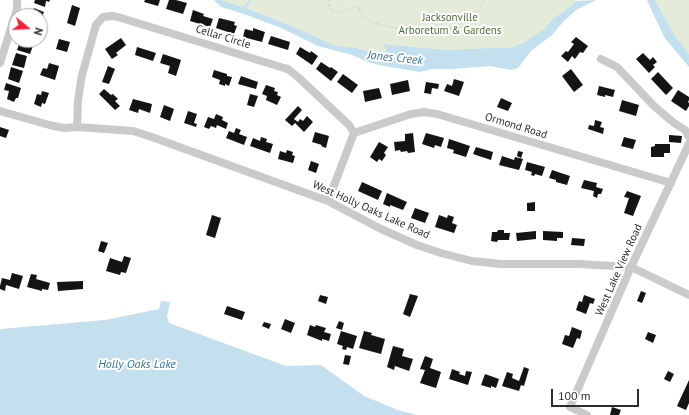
<!DOCTYPE html>
<html>
<head>
<meta charset="utf-8">
<style>
	body { margin:0 }
	#map { position:relative; width:689px; height:415px; overflow:hidden; background:#fff; font-family:"PT Sans",sans-serif }
	canvas { display:block }
	.north { position:absolute; left:8px; top:8px; width:40px; height:40px; box-sizing:border-box; background:#fff; border:1px solid #ababab; border-radius:50%; rotate:108deg; font-size:11px; font-weight:700; line-height:16px; text-align:center; color:#2d2d2d }
	.north::after { content:''; display:block; margin:auto; width:14px; height:18px; background:#f32136; clip-path:polygon(50% 0,100% 100%,50% 72%,0 100%) }
	.scale { position:absolute; left:551px; top:389px; width:88px; height:18px; box-sizing:border-box; border:2px solid #2d2d2d; border-top:0; padding-left:5px; font-size:12px; line-height:14px; white-space:nowrap; color:#2d2d2d; -webkit-text-stroke:3px #fff; paint-order:stroke }
</style>
</head>
<body>
<div id="map">
<canvas width="689" height="415"></canvas>
<div class="north">N</div>
<div class="scale">100 m</div>
</div>
<script>
const ctx = document.querySelector('canvas').getContext('2d');
ctx.lineJoin = 'round';
function fill(path, color) { ctx.fillStyle = color; ctx.fill(path, 'evenodd'); }
function strokePath(path, color, width, dash) { ctx.strokeStyle = color; ctx.lineWidth = width; ctx.lineCap = dash ? 'butt' : 'round'; ctx.setLineDash(dash || []); ctx.stroke(path); }
function label(font, color, halo, rows, align = 'center') {
  ctx.font = font + ' "PT Sans",sans-serif'; ctx.lineWidth = 4; ctx.setLineDash([]); ctx.textBaseline = 'middle'; ctx.strokeStyle = halo; ctx.fillStyle = color; for (const [text, x, y, turn = 0] of rows) {
    ctx.save(); ctx.translate(x, y); ctx.rotate((+turn || 0) * Math.PI / 180); ctx.textAlign = isNaN(turn) ? turn : align; if (halo) ctx.strokeText(text, 0, 0); ctx.fillText(text, 0, 0); ctx.restore();
  }
}
fill(new Path2D(`
	M221,0H578L554,18L544,29L523,43L509,48H488L447,50L385,44L386,50L384,54L379,55L358,48L336,46L292,26L244,7Z
	M655,0H689V54L675,36Z`), '#e4ecd9');
fill(new Path2D(`
	M214,0H221L244,7L292,26L336,46L358,48L379,55L384,54L386,50L384,44L447,50L488,48H509L523,43L544,29L554,18L577,1L596,0L576,10L564,21L552,35L531,51L518,68L511,70L490,66L452,69H433L420,72L379,65L368,62L352,55L318,46L279,27L241,13L221,7Z
	M647,0H655L675,36L689,54V67L664,37Z
	M161,301L170,302L167,317L169,323L286,366L321,365L364,396L398,410L417,415H0V329L105,320L159,309Z`), '#c4dfee');
strokePath(new Path2D(`
	M245,7L250,0`), '#c4dfee', 2);
fill(new Path2D(`
	M35,0H50L49,2L46,1L45,7L34,3Z
	M145,0H160L158,6L144,2Z
	M169,0H176L187,3L183,14L166,9Z
	M72,5L80,8L75,26L67,23Z
	M34,8L44,12L40,22V16H28L29,13L32,14Z
	M193,10L204,14L203,16L213,19L210,27L190,21Z
	M219,18L235,22L234,25L237,26L234,34L216,28Z
	M253,28L265,32L262,42L243,37L245,29L253,31Z
	M271,36L290,42L288,50L268,44Z
	M576,37L588,46L583,53L580,52L575,59L572,56L568,62L561,56L566,51L568,52L574,44L571,42Z
	M121,38L126,45L116,53L118,55L112,59L105,49Z
	M59,39L70,42L67,52L56,49Z
	M23,40L34,43L30,54L17,50L19,44L22,45Z
	M137,47L156,53L153,61L135,55Z
	M300,47L310,53L311,51L318,56L312,65L296,54Z
	M16,53L27,56L24,68L12,65Z
	M643,53L650,60L653,57L657,62L653,65L655,67L649,73L636,59Z
	M163,54L181,60L176,76L168,73L170,66L160,63Z
	M321,62L330,68L331,67L338,72L331,81L316,69Z
	M49,63L59,66L55,80L40,75L43,68L47,69Z
	M108,66L115,69L109,84L102,82Z
	M11,67L23,71L19,83L8,79Z
	M571,69L583,85L574,92L562,76Z
	M214,70L227,74V76L232,77L229,86L225,84V86L219,84L220,80L212,77Z
	M658,72L673,88L666,95L651,79Z
	M343,74L358,85L352,93L337,82Z
	M241,76L258,82L256,89L238,84Z
	M454,79L464,82L459,96L444,91L447,84L452,86Z
	M408,80L410,91L392,95L390,84Z
	M426,82L439,84L438,89L432,88L431,94L424,93Z
	M6,83L21,88L18,98H16L14,102L7,99L9,91L4,90Z
	M266,85L275,88L274,91L278,92L277,95L281,97L277,105L266,100L267,96L262,94Z
	M599,86L615,90L613,97L605,95V97L597,95Z
	M379,88L382,98L365,102L363,91Z
	M104,89L111,95L113,94L118,99L115,101L120,106L115,110L99,94Z
	M678,90L689,97V100L688,102L689,103V106L686,111L671,101Z
	M42,91L49,93L45,104L42,103L41,107L34,104L37,94L41,95Z
	M250,94L258,96L254,107L247,105Z
	M501,98L512,103L508,111L497,107Z
	M133,99L152,104L150,113L139,109L138,113L129,110Z
	M622,100L639,105L636,116L619,111Z
	M164,105L174,109L170,121L160,117Z
	M298,106L302,110L294,119L298,122L300,119L303,121L307,116L313,122L304,132L295,123L292,126L285,120Z
	M188,111L197,114L194,123L197,124L196,127L184,123Z
	M216,114L223,117L222,120L228,123L226,129L217,125L216,128L211,126L209,129L204,127L208,117L214,119Z
	M595,120L602,122L600,127L604,128L603,134L588,129L589,125L594,126Z
	M0,127L9,130L6,138L0,136Z
	M236,128L241,130L239,134L247,137L244,145L226,138L229,131L234,133Z
	M315,132L329,136L326,148L321,146L322,145L312,142Z
	M413,133L415,152L408,153L407,151L401,152L400,150L395,151L394,142L405,141V134Z
	M426,133L444,138L441,147L435,145L434,148L422,144Z
	M669,135L682,136L681,143L669,142Z
	M261,137L267,139L266,142L273,144L270,153L250,146L253,138L260,141Z
	M624,137L636,140L633,149L621,146Z
	M449,139L470,146L466,157L453,153L454,150L447,148Z
	M379,142L388,147L384,153L386,155L382,161L379,159L377,162L370,157Z
	M655,144H670V153H664V157H651V147L655,146Z
	M476,147L493,152L491,160L473,154Z
	M287,150L293,152L292,155L295,156L293,163L278,159L280,151L286,153Z
	M518,151L523,152L521,158L517,156Z
	M502,156L514,160L515,157L523,159L519,170L499,165Z
	M311,161L319,164L316,173L308,170Z
	M527,162L545,167L542,176L535,174L534,176L531,175L532,172L525,170Z
	M552,170L570,176L567,185L556,182V180L549,178Z
	M584,180L597,183L596,187L603,189L601,194H598L597,198L593,196L594,191L581,188Z
	M362,182L382,191L378,200L358,191Z
	M627,191L641,196L633,216L624,213L629,198L624,197Z
	M387,193L407,202L403,210L390,205V207L383,204Z
	M535,202V211H527V203Z
	M415,208L429,213L425,223L411,218Z
	M212,215L221,218L215,238L206,235Z
	M439,215L447,218L448,215L454,217L452,223L457,225L454,233L435,227Z
	M498,230H504V233H510L509,240H498L497,242L491,241L492,232H497Z
	M536,231V239L517,241L516,233Z
	M543,231L563,232V238H557V241L543,240Z
	M572,238L585,239L584,246L571,245Z
	M101,241L108,243L104,253L98,251Z
	M124,256L131,258L126,273L121,272L120,275L106,271L110,258L122,262Z
	M12,273L23,276L19,289L6,285L5,291L0,289V286L2,278L10,280Z
	M31,274L37,275L36,279L50,283L48,290L42,289V291L27,287Z
	M83,281V289L58,291L57,282Z
	M641,291L646,293L642,303L637,301Z
	M410,294L418,296L410,317L403,314Z
	M320,295L328,297L326,304L318,301Z
	M584,295L595,299L593,304L590,303L586,314L576,310L579,301L582,302Z
	M227,306L245,312L242,320L224,314Z
	M285,319L295,323L291,333L281,329Z
	M339,321L344,323L342,330L336,328Z
	M264,322L271,324L269,329L262,326Z
	M310,325L315,327L316,325L326,328L324,332L331,334L329,341L322,339V341L307,335Z
	M572,327L582,331L580,339L577,338L573,348L562,344L565,335L569,336Z
	M341,331L357,336L353,349L347,347L346,350L342,349L343,346L337,344Z
	M364,331L372,333L371,335L385,339L381,354L359,348Z
	M648,332L656,335L653,343L645,339Z
	M393,346L404,349L402,356L413,359L409,371L395,366L394,370L387,367Z
	M345,355L351,356L349,365L343,364Z
	M425,356L433,359L430,368L441,372L436,388L420,383L425,370L420,369Z
	M524,367L529,369L524,386L521,385L519,391L502,386L507,372L513,374L512,378L519,381Z
	M452,369L460,372L459,374L465,376L466,371L472,372L468,385L449,379Z
	M668,371L674,374L670,382L664,379Z
	M485,374L499,379L496,388L491,386V388L481,385Z
	M689,380V403L686,410L677,406Z
	M612,407L621,410L619,415H610Z`), '#141414');
strokePath(new Path2D(`
	M329,0C327,23 348,6 358,7L363,17L373,22L382,25L408,31H447L457,25L470,18L480,9L484,0`), '#cacaca', 1, [2, 2]);
strokePath(new Path2D(`
	M601,59L617,67L654,106L674,123L685,130L689,137
	M0,63L17,9V0
	M0,111L53,126L65,128L77,127L133,131L149,136L328,201L381,229L417,245L441,253L472,261L501,264H579L631,267L689,295
	M77,127L78,100L82,75L96,25L103,17L112,16L118,17L284,68L288,69L299,78L349,125L354,133L328,201
	M354,133L411,114L424,112L437,114L671,183
	M587,415L570,407L631,267L688,146L689,143`), '#cacaca', 8);
label('11px', '#516c37', '#fff', [
	["Jacksonville",450,18],
	["Arboretum & Gardens",450,31]
]);
label('11px', '#2d2d2d', '#fff', [
	["Cellar Circle",223,37,17],
	["Ormond Road",516,126,17],
	["West Holly Oaks Lake Road",371,210,24],
	["West Lake View Road",619,270,-66]
]);
label('italic 12px', '#357395', '#fff', [
	["Jones Creek",395,58,6],
	["Holly Oaks Lake",137,365]
]);
</script>
</body>
</html>
